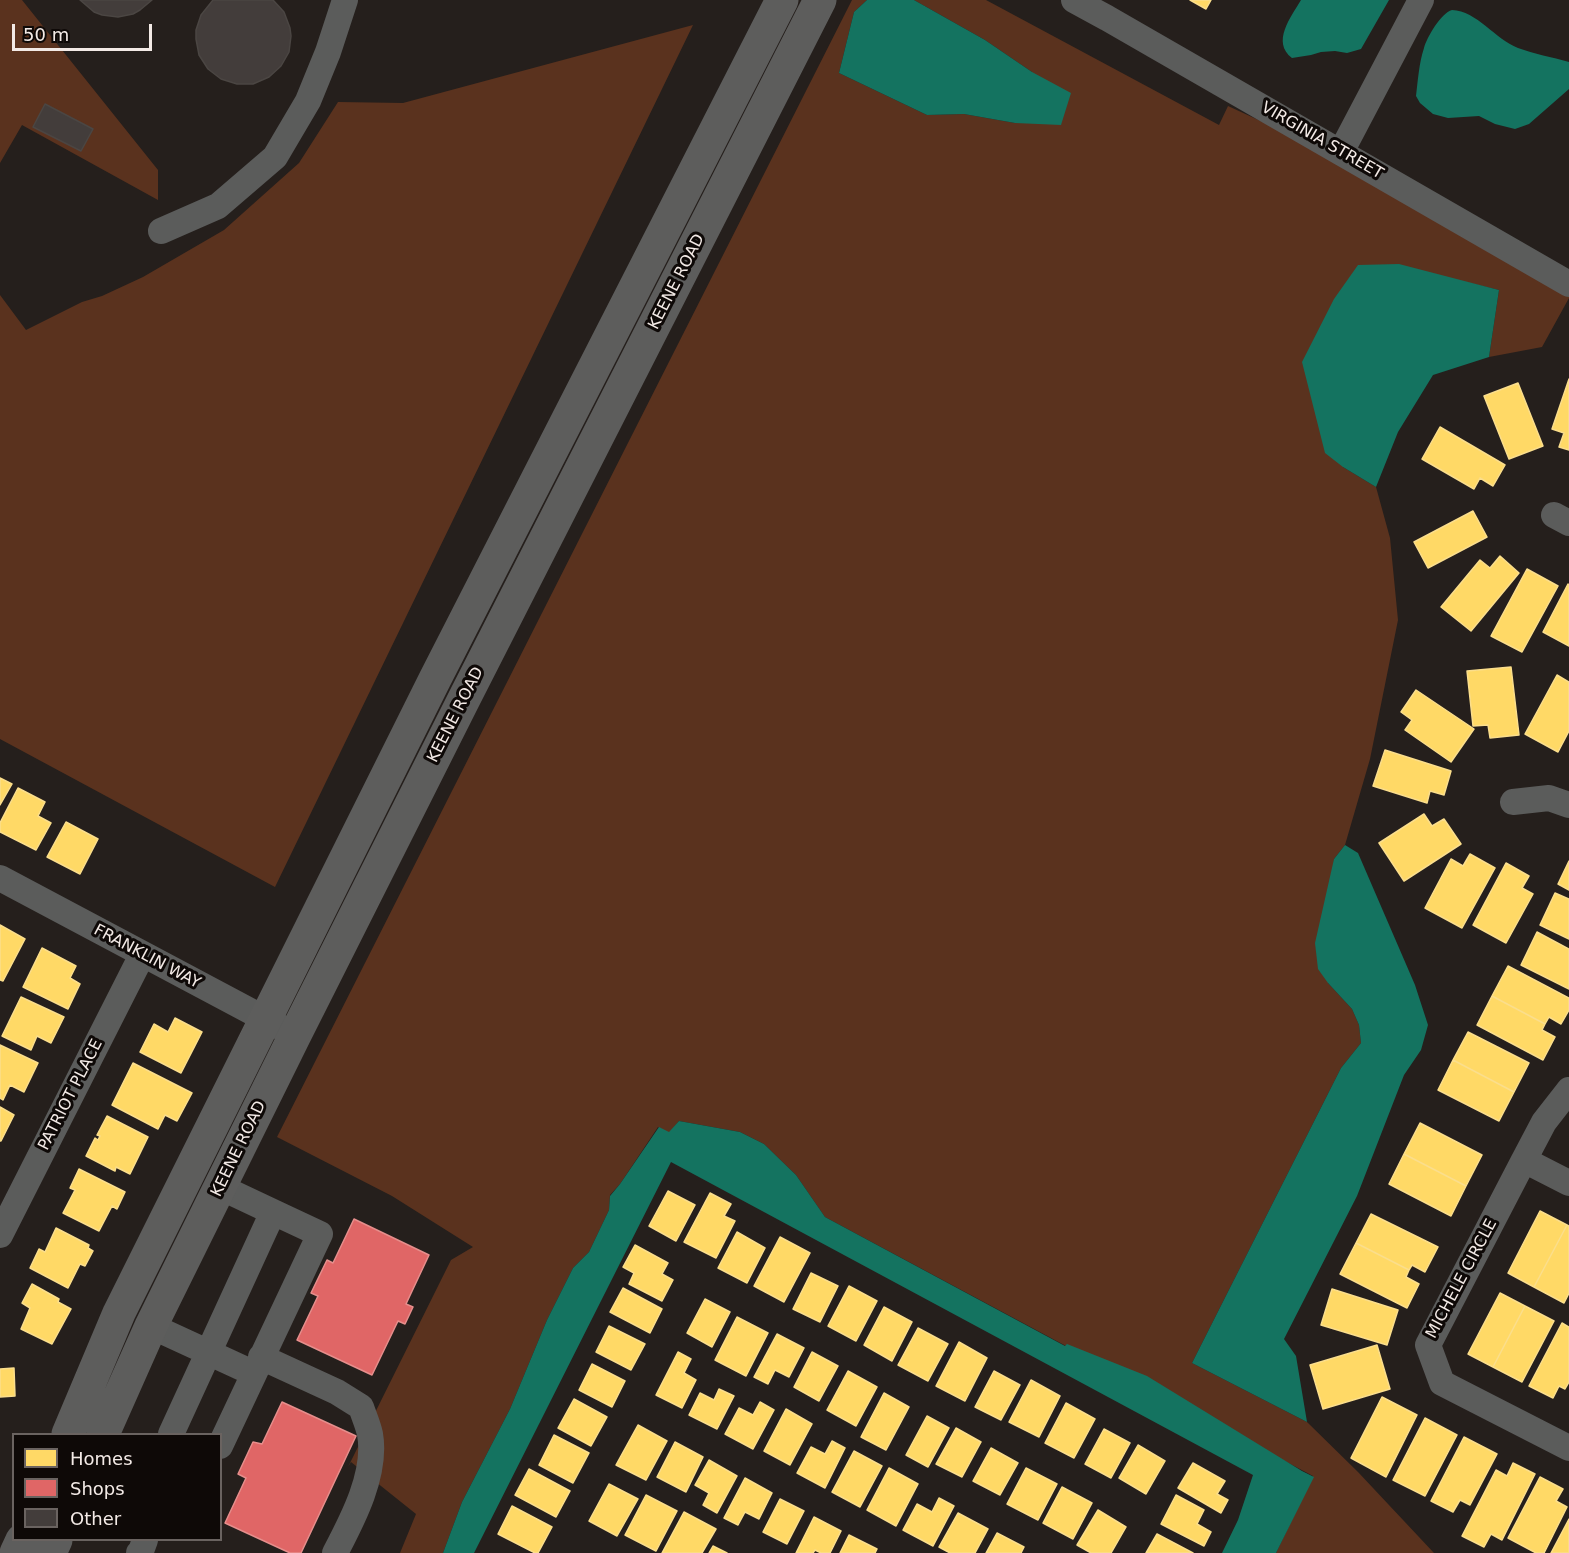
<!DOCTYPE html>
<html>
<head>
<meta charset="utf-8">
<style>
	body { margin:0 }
	#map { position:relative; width:1569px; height:1553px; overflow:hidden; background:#251f1c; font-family:"DejaVu Sans",sans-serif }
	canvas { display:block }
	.legend { position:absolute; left:12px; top:1433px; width:210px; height:108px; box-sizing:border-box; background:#0e0907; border:2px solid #6a6360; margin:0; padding:8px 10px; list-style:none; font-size:18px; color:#f3eae6 }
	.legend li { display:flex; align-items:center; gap:12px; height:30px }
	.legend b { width:30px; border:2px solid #6a6360 }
	.scale { position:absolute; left:12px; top:24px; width:140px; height:27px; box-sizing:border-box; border:3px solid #f3eae6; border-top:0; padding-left:8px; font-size:18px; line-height:21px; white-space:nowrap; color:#f3eae6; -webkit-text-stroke:4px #0e0907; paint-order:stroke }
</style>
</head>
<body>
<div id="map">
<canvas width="1569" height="1553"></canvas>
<ul class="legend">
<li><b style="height:16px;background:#ffd966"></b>Homes</li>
<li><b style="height:16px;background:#e06666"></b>Shops</li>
<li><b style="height:16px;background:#433d3b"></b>Other</li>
</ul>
<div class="scale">50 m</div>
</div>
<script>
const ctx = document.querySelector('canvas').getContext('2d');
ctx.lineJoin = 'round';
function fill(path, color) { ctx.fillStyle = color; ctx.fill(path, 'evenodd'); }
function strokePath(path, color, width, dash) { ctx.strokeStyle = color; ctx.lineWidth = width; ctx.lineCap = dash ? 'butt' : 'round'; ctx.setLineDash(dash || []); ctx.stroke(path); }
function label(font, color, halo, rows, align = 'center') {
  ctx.font = font + ' "DejaVu Sans",sans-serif'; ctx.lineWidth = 6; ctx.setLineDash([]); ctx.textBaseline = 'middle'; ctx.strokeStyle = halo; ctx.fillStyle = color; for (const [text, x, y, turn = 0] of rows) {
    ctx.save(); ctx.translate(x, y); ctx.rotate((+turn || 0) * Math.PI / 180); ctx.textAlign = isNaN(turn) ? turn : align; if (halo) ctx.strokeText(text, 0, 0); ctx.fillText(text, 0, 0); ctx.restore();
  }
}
fill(new Path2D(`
	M0,0H22L158,170V200L22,125L0,163Z
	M852,0H867L854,12L839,73L927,115L964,114L1015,123L1032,72L985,40L914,0H986L1219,125L1228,106L1278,129L1569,296V298L1542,347L1489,357L1499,290L1465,282L1343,467L1376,487L1390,538L1398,620L1370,759L1345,845L1334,859L1328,983L1352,1009L1359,1025L1361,1043L1341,1068L1192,1363L1307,1422L1358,1472L1434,1553H1276L1313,1476L1066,1345V1346L825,1217L796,1175L764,1144L740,1132L679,1121L669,1133L658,1127L620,1184L610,1195L609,1210L589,1252L573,1268L547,1320L510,1409L462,1502L443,1553H400L416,1514L351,1462L348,1467L451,1260L473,1247L392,1196L277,1137Z
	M693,25L275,887L0,739V295L26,330L82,302L102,296L143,277L224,230L299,163L338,102L403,103Z`), '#5a321e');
fill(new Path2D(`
	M867,0H914L985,40L1032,72L1071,93L1061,125L1015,123L964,114L927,115L839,73L854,12Z
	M1301,0H1389L1361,49L1347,53L1335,51L1321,52L1311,55L1292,58C1271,42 1291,17 1301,0Z
	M1452,10C1477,11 1495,39 1518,48C1534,54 1552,57 1569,62V89L1529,124L1515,129L1495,124L1479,116L1448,118L1433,114L1420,103L1416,96C1418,80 1419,63 1424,48C1427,37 1441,13 1452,10Z
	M1399,264L1499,290L1489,357L1433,375L1398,432L1376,487L1343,467L1325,453L1302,362L1334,299L1358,265Z
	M1345,845L1358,853L1415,985L1428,1025L1421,1050L1404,1075L1357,1196L1284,1339L1296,1356L1307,1422L1192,1363L1341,1068L1361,1043L1359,1025L1352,1009L1328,983L1318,969L1315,943L1334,859Z
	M679,1121L740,1132L764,1144L796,1175L825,1217L1065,1346L1067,1344L1147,1376L1302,1471L1314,1477L1276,1553H1222L1238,1520L1253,1475L671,1162L474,1553H443L462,1502L510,1409L547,1320L573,1268L589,1252L609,1210L610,1196L620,1184L659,1127L669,1132Z`), '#147360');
const homes = new Path2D(`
	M1190,0H1211L1206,9Z
	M1569,379V450L1559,447L1564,433L1552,429Z
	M1518,383L1543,446L1509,459L1484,396Z
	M1440,427L1505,465L1493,486L1480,478L1474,489L1422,459Z
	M1473,511L1487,537L1428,568L1414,542Z
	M1500,556L1519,573L1471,631L1441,607L1480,560L1490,568Z
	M1527,569L1558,586L1522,652L1491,636Z
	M1568,584L1569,585V646L1543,632Z
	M1511,667L1519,735L1490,738L1488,725L1473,726L1467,671Z
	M1557,675L1569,682V731L1558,752L1525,734Z
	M1416,690L1474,729L1451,762L1405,730L1412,720L1401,712Z
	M1385,750L1451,771L1444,795L1430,791L1427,803L1373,786Z
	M0,778L12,784L0,805Z
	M18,788L45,802L38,816L51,823L36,850L0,832V823Z
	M1424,814L1432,826L1444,819L1461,844L1404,881L1379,843Z
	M66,822L98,839L80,874L47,857Z
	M1470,854L1495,868L1462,928L1425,908L1451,859L1463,866Z
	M1569,861V890L1558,884Z
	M1506,863L1529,876L1522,888L1533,894L1506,943L1473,925Z
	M1555,893L1569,899V939L1540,925Z
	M0,925L25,939L3,981L0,980Z
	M1537,932L1569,949V989L1521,965Z
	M42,948L76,966L70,978L80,984L68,1009L23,987Z
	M1508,966L1569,998V1010L1561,1024L1549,1017L1545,1024L1492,996Z
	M1492,996L1545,1024L1542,1030L1555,1037L1543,1060L1477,1025Z
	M21,997L64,1017L51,1043L37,1036L31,1050L2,1036Z
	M175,1018L202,1032L181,1073L140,1052L154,1024L168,1032Z
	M1468,1032L1529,1063L1514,1092L1453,1060Z
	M0,1045L38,1063L24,1092L10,1085L3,1100L0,1098Z
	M1453,1060L1514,1092L1499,1121L1438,1090Z
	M133,1063L192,1093L177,1121L165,1115L158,1129L112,1105Z
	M0,1107L14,1115L1,1141H0Z
	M107,1116L148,1137L130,1174L116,1167L115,1171L86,1156L95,1138L98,1140L100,1136L97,1135Z
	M1420,1123L1482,1155L1466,1186L1404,1154Z
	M1404,1154L1466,1186L1451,1216L1389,1184Z
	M79,1169L125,1192L117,1209L112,1206L99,1231L63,1213L75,1190L70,1188Z
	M668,1191L695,1205L676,1241L649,1226Z
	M710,1193L731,1204L724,1216L735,1221L716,1258L684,1242Z
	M1540,1211L1567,1225L1534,1287L1508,1273Z
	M1371,1214L1438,1247L1425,1272L1412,1265L1409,1270L1356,1243Z
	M1567,1225L1569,1226V1293L1564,1303L1534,1287Z
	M56,1228L89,1245L88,1248L93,1251L85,1266L80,1264L68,1288L30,1268L39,1249L45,1252Z
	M737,1232L765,1248L747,1283L718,1268Z
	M780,1237L810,1253L784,1302L754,1286Z
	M1356,1243L1409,1270L1406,1277L1419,1284L1407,1308L1340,1274Z
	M635,1245L668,1263L662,1274L673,1280L662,1301L629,1284L634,1273L623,1267Z
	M811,1273L838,1286L820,1322L793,1309Z
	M32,1284L59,1299L58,1302L71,1309L52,1344L21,1329L30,1308L22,1303Z
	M849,1286L877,1301L856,1341L828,1326Z
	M623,1288L662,1309L650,1333L610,1312Z
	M1332,1289L1398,1310L1387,1345L1321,1325Z
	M1500,1293L1525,1306L1493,1367L1468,1354Z
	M705,1299L730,1312L712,1347L687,1333Z
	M1525,1306L1554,1321L1522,1382L1493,1367Z
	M884,1307L912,1322L892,1361L864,1345Z
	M737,1317L768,1333L746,1376L715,1360Z
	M1562,1323L1569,1327V1382L1565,1389L1559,1386L1553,1398L1529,1386Z
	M609,1326L645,1344L631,1370L596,1352Z
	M918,1328L948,1344L928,1381L898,1365Z
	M777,1334L804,1348L789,1377L775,1370L768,1384L754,1377Z
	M959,1342L987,1358L965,1401L936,1386Z
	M1377,1345L1390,1389L1323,1409L1310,1365Z
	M678,1352L691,1359L684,1373L696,1380L682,1408L656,1395Z
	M812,1352L838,1366L819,1401L794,1387Z
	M592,1364L625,1381L612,1407L579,1390Z
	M14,1368L15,1396L0,1397V1369Z
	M848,1371L877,1387L856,1426L827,1410Z
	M994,1371L1020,1385L1001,1420L975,1407Z
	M1031,1380L1060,1396L1039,1437L1009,1422Z
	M719,1389L734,1396L717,1429L689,1415L700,1393L714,1400Z
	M884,1393L909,1407L886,1450L861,1437Z
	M1382,1397L1417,1415L1386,1477L1351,1458Z
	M574,1399L607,1417L591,1446L558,1428Z
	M760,1402L774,1410L753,1449L725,1434L739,1408L753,1415Z
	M1066,1403L1095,1419L1074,1458L1045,1443Z
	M786,1409L812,1424L790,1465L764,1451Z
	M927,1416L949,1428L928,1467L906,1455Z
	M1425,1418L1457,1435L1425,1496L1393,1480Z
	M638,1425L667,1441L646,1480L616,1465Z
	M956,1428L981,1442L962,1477L936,1464Z
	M1104,1429L1130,1443L1111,1478L1085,1464Z
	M554,1435L589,1453L573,1483L539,1465Z
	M1464,1437L1497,1454L1470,1505L1460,1500L1453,1512L1431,1501Z
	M832,1441L845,1448L825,1488L797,1473L811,1447L825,1454Z
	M675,1442L703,1457L686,1492L657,1477Z
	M1138,1445L1165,1461L1146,1494L1119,1478Z
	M991,1448L1018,1463L1000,1495L973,1481Z
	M854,1451L882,1466L860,1507L832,1492Z
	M709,1460L737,1476L717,1513L703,1505L709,1493L695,1485Z
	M1193,1463L1225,1481L1217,1494L1228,1500L1221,1513L1178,1488Z
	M1513,1463L1535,1474L1502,1540L1491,1534L1484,1547L1462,1536L1496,1470L1507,1476Z
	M889,1468L918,1484L896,1526L867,1510Z
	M1026,1468L1057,1484L1038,1520L1007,1504Z
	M529,1469L570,1491L556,1517L515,1495Z
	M1540,1477L1563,1489L1556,1501L1567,1507L1544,1553H1536L1508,1538Z
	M745,1478L772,1493L759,1519L745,1512L738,1525L724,1518Z
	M609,1484L638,1499L617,1536L589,1521Z
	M1062,1487L1092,1503L1073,1539L1043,1523Z
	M646,1495L677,1511L656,1551L625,1535Z
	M1176,1495L1204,1510L1197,1524L1211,1532L1204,1546L1161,1524Z
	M939,1498L954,1506L933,1546L903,1530L917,1504L932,1512Z
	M780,1499L804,1511L787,1544L763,1532Z
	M512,1506L552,1527L538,1553H535L498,1534Z
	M1098,1510L1126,1527L1111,1553H1091L1077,1545Z
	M684,1512L716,1529L702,1553H662Z
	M958,1513L988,1529L975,1553H950L939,1547Z
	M814,1517L841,1531L830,1553H821L815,1550L813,1553H796Z
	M1569,1519V1553H1551Z
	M997,1533L1024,1547L1021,1553H986Z
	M1157,1534L1193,1553H1146Z
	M849,1535L877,1549L875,1553H840Z
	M713,1546L727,1553H709Z`);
fill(homes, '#ffd966');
strokePath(homes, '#fbde8c', 1.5);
const shops = new Path2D(`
	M354,1219L429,1255L406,1304L413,1307L405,1324L398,1321L372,1375L297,1340L318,1296L311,1293L327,1260L333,1263Z
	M282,1402L356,1436L301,1553H290L225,1523L246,1478L238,1474L253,1442L262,1444Z`);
fill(shops, '#e06666');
strokePath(shops, '#e68e8c', 1.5);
const building = new Path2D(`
	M80,0H152L140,10L133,14L118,17L102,15L94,12Z
	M213,0H273L284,12L290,28L291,36L289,52L281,66L269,77L253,84H237L221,79L208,69L199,55L196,39V30L201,15Z
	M45,104L93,129L81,151L33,127Z`);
fill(building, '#433d3b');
strokePath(building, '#4b4643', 1.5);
strokePath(new Path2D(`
	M1074,0L1107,18L1569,284
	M1341,152L1421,0
	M161,231L218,206L275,157L308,101L328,52L345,0
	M1554,515L1569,523
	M1513,802L1549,798L1569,805
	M0,878L282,1028
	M1524,1160L1544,1122L1569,1090
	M1569,1183L1524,1160L1428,1345L1442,1383L1569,1448
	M220,1187L273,1212
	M0,1235L142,955
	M151,1326L253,1373
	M261,1357L337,1392L361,1407C364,1416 368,1425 370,1434C377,1473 353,1519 335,1553
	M171,1434L273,1212L320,1234L220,1446
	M139,1553L141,1551L145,1540`), '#5b5c5b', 26);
strokePath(new Path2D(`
	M68,1434L119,1313L435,679L782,0
	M103,1434L151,1326L295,1035L466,695L820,0
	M16,1553L22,1540
	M50,1553L56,1540`), '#5d5d5c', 33);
label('16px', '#f3eae6', '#0e0907', [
	["VIRGINIA STREET",1322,141,30],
	["KEENE ROAD",677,282,-63],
	["KEENE ROAD",456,715,-63],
	["FRANKLIN WAY",147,957,28],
	["PATRIOT PLACE",71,1095,-63],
	["KEENE ROAD",239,1149,-64],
	["MICHELE CIRCLE",1462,1279,-62]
]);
</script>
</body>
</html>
